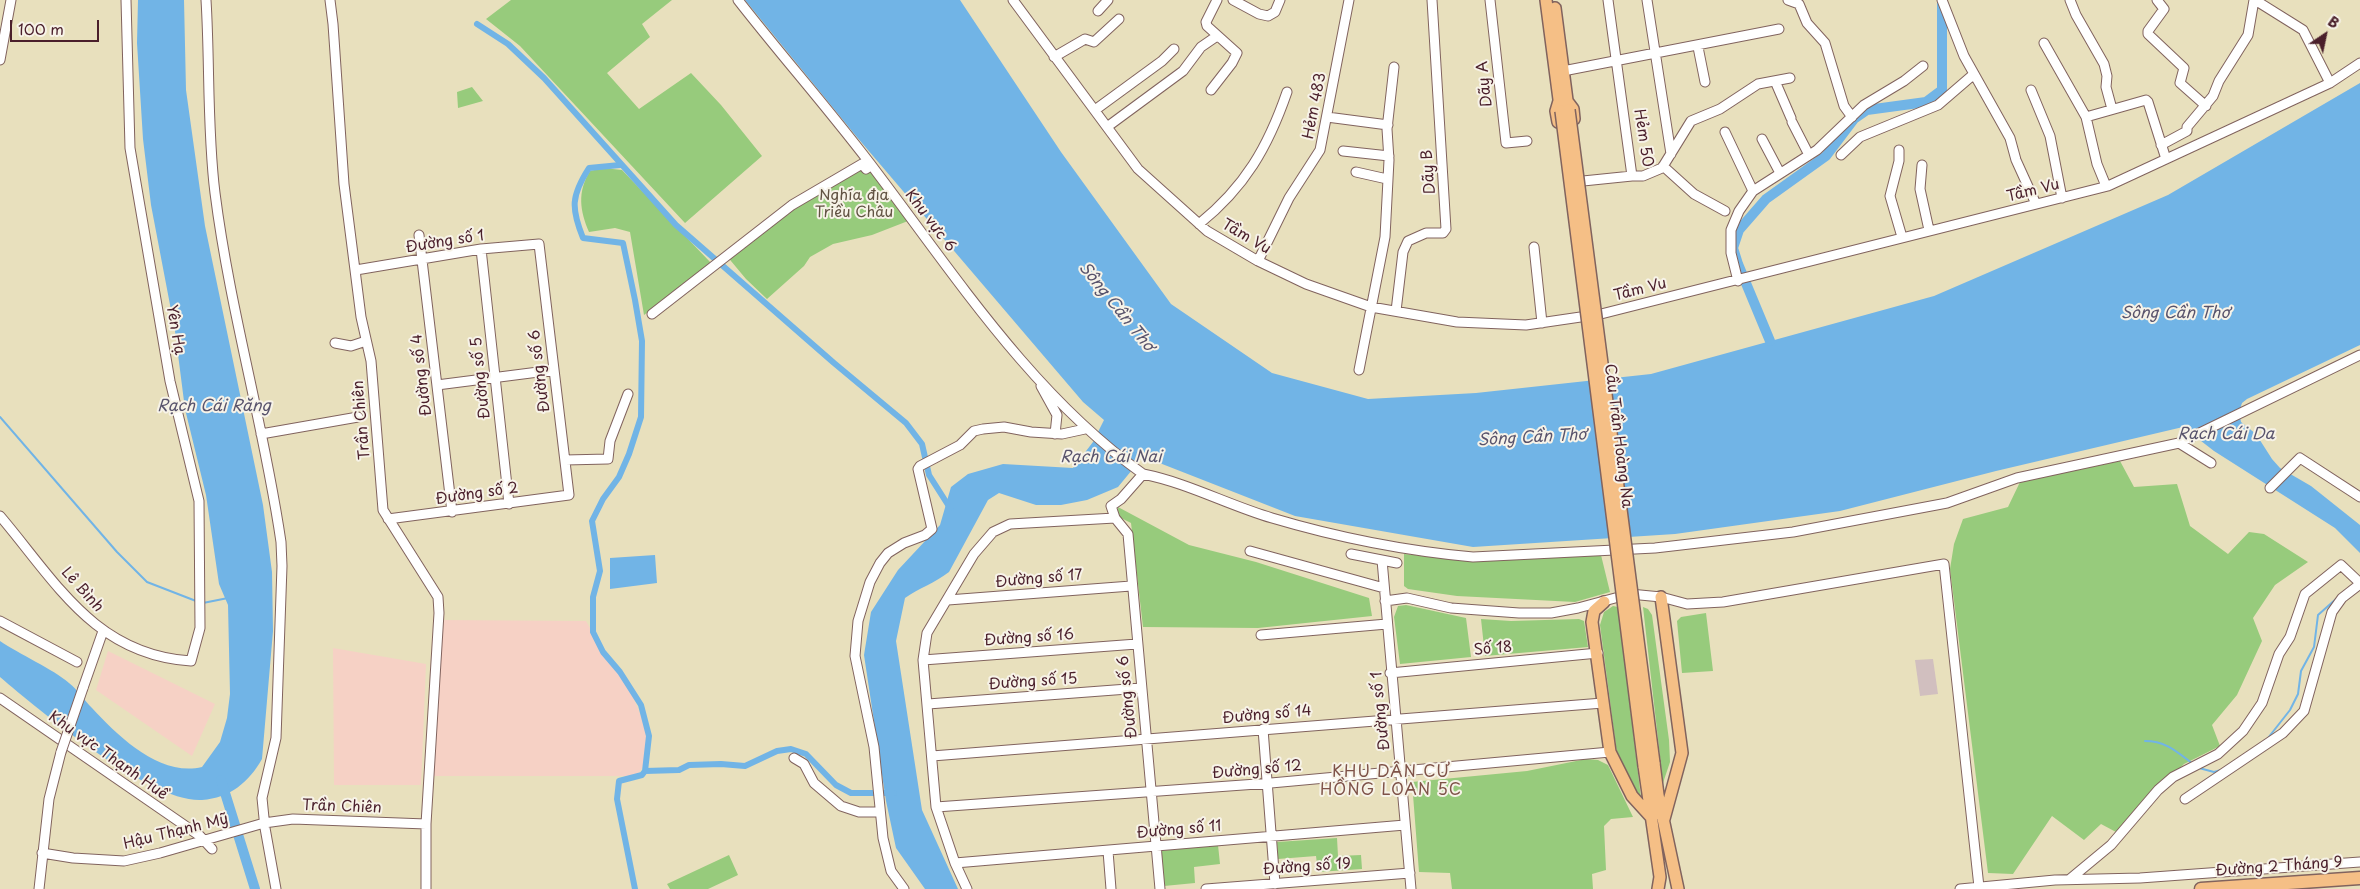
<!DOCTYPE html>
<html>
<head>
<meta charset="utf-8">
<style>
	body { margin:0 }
	#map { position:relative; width:2360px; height:889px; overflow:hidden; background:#e8e0bd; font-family:"Playpen Sans",sans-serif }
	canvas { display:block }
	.north { position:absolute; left:2300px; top:10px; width:50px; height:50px; -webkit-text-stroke:4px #f7f3e8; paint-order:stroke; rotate:34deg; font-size:14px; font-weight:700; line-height:20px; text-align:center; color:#4a1f2b }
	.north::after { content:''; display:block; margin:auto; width:18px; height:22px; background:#4a1f2b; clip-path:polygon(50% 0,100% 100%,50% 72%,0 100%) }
	.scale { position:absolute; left:10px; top:20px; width:89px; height:22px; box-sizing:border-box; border:2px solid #4a1f2b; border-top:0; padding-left:6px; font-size:15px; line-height:18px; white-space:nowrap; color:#4a1f2b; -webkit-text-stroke:4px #f7f3e8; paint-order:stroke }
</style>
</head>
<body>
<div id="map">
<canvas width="2360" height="889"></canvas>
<div class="north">B</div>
<div class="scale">100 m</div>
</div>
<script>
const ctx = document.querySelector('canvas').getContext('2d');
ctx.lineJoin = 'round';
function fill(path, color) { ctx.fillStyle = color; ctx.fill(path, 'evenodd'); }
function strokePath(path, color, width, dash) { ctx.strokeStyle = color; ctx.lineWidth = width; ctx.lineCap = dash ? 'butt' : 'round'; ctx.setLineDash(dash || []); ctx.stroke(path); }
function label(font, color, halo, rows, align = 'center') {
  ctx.font = font + ' "Playpen Sans",sans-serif'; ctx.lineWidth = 4; ctx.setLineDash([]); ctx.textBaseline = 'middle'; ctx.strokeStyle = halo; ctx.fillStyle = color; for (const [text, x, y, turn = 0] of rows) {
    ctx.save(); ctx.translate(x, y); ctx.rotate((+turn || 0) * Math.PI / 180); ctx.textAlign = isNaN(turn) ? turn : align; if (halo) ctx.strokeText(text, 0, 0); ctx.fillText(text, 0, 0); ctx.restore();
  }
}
fill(new Path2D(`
	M439,620L586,621L608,660L630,690L642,718L647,740L645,763L637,776H429Z
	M333,648L426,664L421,785H334Z
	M108,651L215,704L192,756L96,690Z`), '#f6d1c5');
fill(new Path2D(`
	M1933,659L1938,694L1920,696L1915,660Z`), '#d1bfbf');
fill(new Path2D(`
	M511,0H672L642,24L650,37L607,73L639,109L691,73L721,105L762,156L685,223L520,46L486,19Z
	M472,87L483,101L458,108L457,92Z
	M863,161L908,221L872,235L833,244L810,257L804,266L767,299L746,279L726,255Z
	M603,168L622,170L711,263L644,315L630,232L615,228L589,232C580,211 577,192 590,171Z
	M2120,461L2134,487L2177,484L2190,526L2228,554L2249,532L2264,534L2308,562L2275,585L2253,618L2262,641L2237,695L2212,725L2220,746L2184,764L2116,832L2101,824L2084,840L2052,816L2013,874L1988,873L1950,569L1954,544L1963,519L2008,507L2020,482Z
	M1118,507L1189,545L1256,562L1369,598L1372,616L1258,628L1143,627L1131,523L1117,516Z
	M1404,554L1478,561L1601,555L1610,592L1575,602L1457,596L1408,589L1404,586Z
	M1406,605L1466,618L1471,657L1400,664L1394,617L1398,606Z
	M1613,606L1618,607L1641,798L1623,771L1617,754L1600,625L1604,612Z
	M1643,607L1648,609L1652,615L1669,740L1670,762L1663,783Z
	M1706,613L1713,671L1682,673L1677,621L1681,617Z
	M1481,619L1511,621L1579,619L1584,621L1588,647L1485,656Z
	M1586,759L1598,760L1608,765L1633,817L1611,819L1604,826L1606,870L1592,874L1593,889H1452L1450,873L1419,872L1412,782L1527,771Z
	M1337,838L1338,856L1361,855L1362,869L1318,872L1316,856L1278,859L1277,842Z
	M1218,845L1220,864L1194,867L1195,883L1164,886L1160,851Z
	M729,855L738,875L708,889H670L667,884Z`), '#97cb7c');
fill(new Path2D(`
	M138,0H184L186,90L205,226L263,505L272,572L273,631L262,759C249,782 230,798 202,800C150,803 40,711 0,677V641C19,654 53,669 69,683C78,690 84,700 92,708C119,737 160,777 202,767L220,742L227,718L230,694L228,605L219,584L206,495L185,409L175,331L151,205L143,139L137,43Z
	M745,0H960L1061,152L1171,304L1272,373L1368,399L1476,393L1651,374L1934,296L2168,195L2360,83V345L2247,399L2242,403L2239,412L2241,422L2256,434L2272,459L2280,468L2311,486L2360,525V553L2335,528L2214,451L2183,427L1996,471L1840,511L1675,534L1473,547L1295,516L1157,462L1141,459L1118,487L1087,500L1061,505H1036L999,493L988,500L949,572C935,583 919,588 905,598L896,641L922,810L958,889H925L896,848L886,801L864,655L871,612L898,570L940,525L951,487L968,474L1003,464L1073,468L1093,442L1104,420L1083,402L856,136Z
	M655,555L657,583L610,589V558Z`), '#71b4e6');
strokePath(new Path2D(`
	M0,417L117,552L147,582L196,601
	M203,603L228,598
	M2268,738L2290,710L2298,694L2301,671L2314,647L2318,615L2336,599
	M2145,741C2166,741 2177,752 2193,764
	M2199,768L2214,772L2221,770`), '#71b4e6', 2);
strokePath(new Path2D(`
	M477,24L508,44L544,78L676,225L834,363L906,423L922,444L929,475L950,508
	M620,165L589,168C571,196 571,208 583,238L623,243L635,300L642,341L641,417L629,454L619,477L603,499L592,521L600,571L593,597V632L603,652L620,672L641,705L649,736L645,771L642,775L619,781L617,799L635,889
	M645,771L679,770L689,765L721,764L745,766L777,751L791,749L806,754L836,785L851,793H894`), '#71b4e6', 6);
strokePath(new Path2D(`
	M1770,341L1738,264L1733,248L1739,230L1766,199L1826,156L1854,119L1867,110L1926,102L1942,90V1
	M221,780L255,889`), '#71b4e6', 10);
const minor = new Path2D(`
	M206,0C210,64 207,129 215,193C230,311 264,425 281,542L282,566L276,738L262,798L265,828L276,889
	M738,0C784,59 834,115 878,174C958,280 1034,396 1143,474
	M1013,0L1138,169L1207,231L1258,261L1306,284L1371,307L1457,322L1526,325L1601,314L2108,186L2330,83L2360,63
	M1233,0L1259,14L1268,16L1275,12L1280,0
	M1490,0L1506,143L1527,141
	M1608,0L1632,176H1643L1662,168L1691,121L1720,109L1758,84L1790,78
	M1647,0L1671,154
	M1788,0L1799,4L1807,23L1825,43L1844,106L1852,117
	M1942,0L1964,56L2010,138L2016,160L2036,204
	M2070,0L2076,15L2104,64L2107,76L2106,87L2112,109
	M2157,0L2164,9L2148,31V34L2184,68L2180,83L2206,106
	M2255,0L2303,30L2330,83
	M1098,11L1108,0
	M2044,43L2086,117
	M1698,47L1705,82
	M1054,57L1085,39L1094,42L1119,19
	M0,60L11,0
	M1563,71L1779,29
	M1775,81L1791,118
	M1211,90L1232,63L1237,53L1207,26L1206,22L1217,0
	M2031,90L2050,136L2062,198
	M1095,110L1162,61L1174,49
	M1327,117L1388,125
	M1792,122L1809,155
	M1107,127L1183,71L1201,47L1217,36
	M1725,132L1753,191
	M1762,139L1780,173
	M2161,145L2187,131V127L2213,96L2219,81L2248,35L2254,0
	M1899,150V161L1890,196L1902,237
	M1343,151L1389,156
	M1841,155L1860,137L1938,105L1974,74
	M1922,165L1920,189L1929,230
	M1663,166L1694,194L1725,211
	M1356,172L1387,179
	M1583,181L1632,176
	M2106,186L2097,164L2086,117L2146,100L2148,102L2166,159
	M1199,224C1245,187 1268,147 1287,92
	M419,235L452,512
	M1534,247L1542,323
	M481,249L509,504
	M1258,261L1289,198L1320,150L1349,0
	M356,270L481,249L539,244L569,495L388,519
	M1738,281L1731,253V230L1739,211L1753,191L1817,150L1864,105L1904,81L1923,66
	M1396,311L1403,252L1408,241L1426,233H1443L1446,229L1432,0
	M652,314L792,205L862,164L866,169L869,167
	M335,343L351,346L366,341
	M1359,370L1385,237L1389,160L1387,129L1394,67
	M437,385L554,370
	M1041,386L1057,415L1055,434
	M261,434L358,417
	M2179,443L2360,355
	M565,460L608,459L610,441L628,394
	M2270,488L2300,458L2360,497
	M0,516C56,582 95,655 191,661L200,628L199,501L170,381L130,148L126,0
	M1250,551L1384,588
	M1351,554L1397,563
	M1382,560L1411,889
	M948,600L1131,586
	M1385,601L1407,598L1451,608L1519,613H1551L1578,608L1630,594L1661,597L1687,604L1723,602L1944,564L1979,887
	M0,621L77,662
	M1261,635L1387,624
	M923,660L1137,644
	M1390,673L1598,653
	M83,688L103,631
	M0,698L200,836L212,849
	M928,704L1141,688
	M1263,729L1275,884
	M932,756L1603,703
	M794,758L804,764L814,783L841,806L859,812H880
	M2185,799L2283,733L2304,711L2332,612L2342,598L2360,584
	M936,807L1271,783L1610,752
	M426,824V889
	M1108,851L1111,889
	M42,853L73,858L124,861L160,853L264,823L293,819L426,824L439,613L438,597L383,510L371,361L361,317L344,184L333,24L330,0
	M955,863L1405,825
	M2070,879L2111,845L2158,790L2173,777L2218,754L2243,731L2262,703L2279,654L2290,637L2305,594L2341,565L2360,583
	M39,889L49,799L61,752
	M904,889L891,871L883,838L874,747L855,656L858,621L870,582L880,563L888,553L904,543L925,535L932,529L918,469L920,466L960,445L974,431L983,429L1004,427L1031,432L1062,434L1085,429
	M967,889L955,863L936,807L923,660L927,633L974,554L993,532L1010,524L1115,518
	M1160,889L1128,534L1115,518L1111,506L1121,499L1143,474C1188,483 1228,505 1272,518C1336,537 1406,551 1473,557L1655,548L1793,532L1947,503L2017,478L2179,443L2211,463
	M1206,889L1410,873
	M1960,889L2055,880L2140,878L2360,862`);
const major = new Path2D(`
	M1546,0L1560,107
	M1555,8L1568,108
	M1567,101L1573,109L1574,119
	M1558,122L1556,111L1559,101
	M1661,597L1682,753L1664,819
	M1604,602L1594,611L1592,622L1610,752L1632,796L1652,818
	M1654,763L1658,795L1678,889
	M1644,766L1660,877L1658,889`);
const highway = new Path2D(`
	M2201,889L2360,878`);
strokePath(minor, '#81635e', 11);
strokePath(major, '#81635e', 14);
strokePath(highway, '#81635e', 15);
strokePath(minor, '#fff', 9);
strokePath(major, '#f5bf86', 11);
strokePath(highway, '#f5bf86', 12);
const minorBridge = new Path2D(`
	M61,752L83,688`);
const majorBridge = new Path2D(`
	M1569,110L1654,763
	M1561,111L1644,766`);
strokePath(minorBridge, '#81635e', 11, []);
strokePath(majorBridge, '#81635e', 14, []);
strokePath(minorBridge, '#fff', 9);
strokePath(majorBridge, '#f5bf86', 11);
label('15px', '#4a1f2b', '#f7f3e8', [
	["Dãy A",1485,84,-96],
	["Hẻm 483",1315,106,-79],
	["Hẻm 50",1643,138,81],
	["Dãy B",1429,172,-94],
	["Tầm Vu",2033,191,-14],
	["Khu vực 6",930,221,53],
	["Tầm Vu",1246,237,30],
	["Đường số 1",445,242,-9],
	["Tầm Vu",1640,290,-14],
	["Yên Hạ",175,330,80],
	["Đường số 6",540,371,-97],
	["Đường số 4",422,375,-97],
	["Đường số 5",481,378,-96],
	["Trần Chiên",362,420,-95],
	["Cầu Trần Hoàng Na",1618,436,83],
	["Đường số 2",477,494,-8],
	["Đường số 17",1039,579,-5],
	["Lê Bình",82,590,48],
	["Đường số 16",1029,638,-4],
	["Số 18",1493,649,-5],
	["Đường số 15",1033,682,-4],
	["Đường số 6",1128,697,-96],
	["Đường số 1",1381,711,-96],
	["Đường số 14",1267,715,-5],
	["Khu vực Thạnh Huề",108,756,35],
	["Đường số 12",1257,770,-5],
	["Trần Chiên",342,807,2],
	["Đường số 11",1179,830,-5],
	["Hậu Thạnh Mỹ",176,832,-14],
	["Đường số 19",1307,867,-4],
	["Đường 2 Tháng 9",2279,867,-4]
]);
label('15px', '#615343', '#f7f3e8', [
	["Nghĩa địa",854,196],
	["Triều Châu",854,213]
]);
label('italic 16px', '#58536c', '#f7f3e8', [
	["Sông Cần Thơ",1116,307,51],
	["Sông Cần Thơ",2175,314],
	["Rạch Cái Răng",214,407],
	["Rạch Cái Da",2226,435],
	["Sông Cần Thơ",1532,438,-3],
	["Rạch Cái Nai",1111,458]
]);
ctx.letterSpacing = '1px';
label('16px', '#7e5248', '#f7f3e8', [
	["KHU DÂN CƯ",1391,773],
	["HỒNG LOAN 5C",1391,791]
]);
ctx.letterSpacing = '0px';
</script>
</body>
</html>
